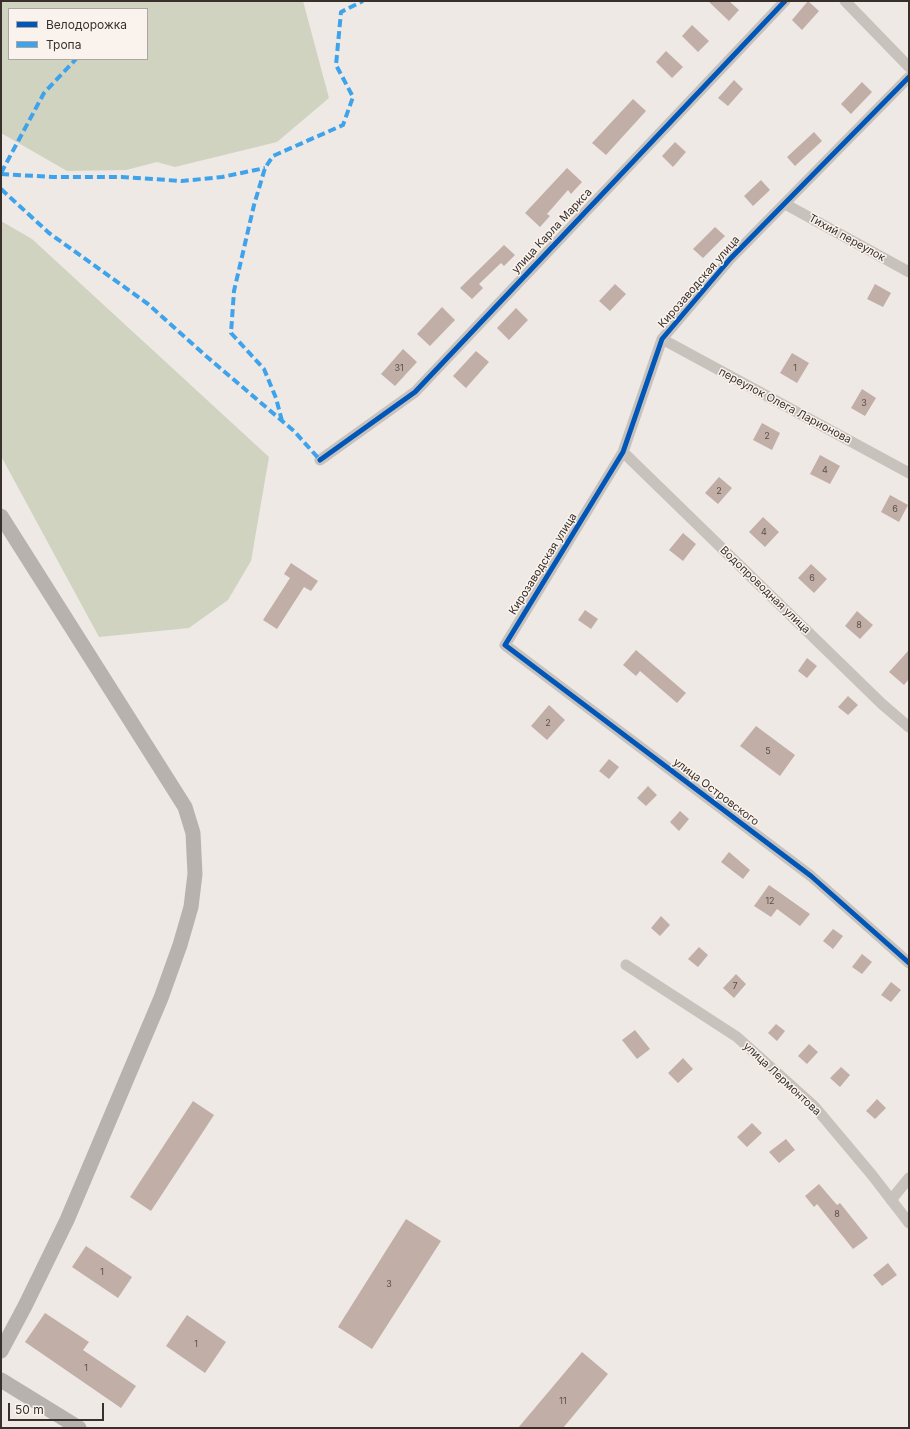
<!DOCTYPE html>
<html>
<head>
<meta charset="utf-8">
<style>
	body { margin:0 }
	#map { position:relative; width:910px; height:1429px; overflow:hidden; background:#eee9e5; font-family:Inter,sans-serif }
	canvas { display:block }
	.frame { position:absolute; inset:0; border:2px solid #392f2b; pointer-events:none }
	.legend { position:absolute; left:8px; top:8px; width:140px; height:52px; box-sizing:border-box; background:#faf3ed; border:1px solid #ada59f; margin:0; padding:5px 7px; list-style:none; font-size:12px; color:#392f2b }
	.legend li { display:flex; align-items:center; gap:8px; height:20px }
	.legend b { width:20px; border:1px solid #ada59f }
	.scale { position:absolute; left:8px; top:1403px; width:96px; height:18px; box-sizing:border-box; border:2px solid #392f2b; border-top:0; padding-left:5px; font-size:12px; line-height:14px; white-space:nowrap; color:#392f2b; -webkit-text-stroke:3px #faf3ed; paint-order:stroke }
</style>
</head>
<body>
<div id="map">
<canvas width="910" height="1429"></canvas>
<div class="frame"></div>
<ul class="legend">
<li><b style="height:5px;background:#0057b8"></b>Велодорожка</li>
<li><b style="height:5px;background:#3fa3eb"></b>Тропа</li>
</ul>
<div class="scale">50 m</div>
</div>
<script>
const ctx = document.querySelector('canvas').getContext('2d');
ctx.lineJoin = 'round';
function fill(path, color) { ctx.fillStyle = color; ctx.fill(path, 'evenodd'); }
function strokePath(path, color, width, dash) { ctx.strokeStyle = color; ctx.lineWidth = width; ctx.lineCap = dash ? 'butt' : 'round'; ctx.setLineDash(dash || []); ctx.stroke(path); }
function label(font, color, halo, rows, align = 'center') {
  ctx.font = font + ' Inter,sans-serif'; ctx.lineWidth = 3; ctx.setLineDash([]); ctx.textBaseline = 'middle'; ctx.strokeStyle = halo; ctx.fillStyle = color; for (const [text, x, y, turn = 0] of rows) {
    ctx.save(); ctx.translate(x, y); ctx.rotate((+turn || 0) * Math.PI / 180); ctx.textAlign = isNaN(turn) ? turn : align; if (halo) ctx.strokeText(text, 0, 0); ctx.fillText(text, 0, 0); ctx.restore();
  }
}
fill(new Path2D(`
	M1,1H303L329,98L277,142L175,167L157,162L126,170L67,171L1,133ZM9,9H147V59H9Z
	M1,221L32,239L269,457L251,561L228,600L189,628L99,637L1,456Z`), '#d0d3c0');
fill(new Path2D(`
	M708,1H729L739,10L729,21Z
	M808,1L819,11L802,30L792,20Z
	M692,25L709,41L698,52L682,36Z
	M666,51L683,67L672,78L656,62Z
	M734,80L743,89L728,106L718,98Z
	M862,82L872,92L851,114L841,104Z
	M633,99L646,111L606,155L592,143Z
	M814,132L822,141L795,166L787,157Z
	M675,142L686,152L673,167L662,156Z
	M567,168L582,182L571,194L568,190L547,214L550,216L540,227L525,213Z
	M761,180L770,190L753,206L744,196Z
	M715,227L725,236L703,258L693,249Z
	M504,245L515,255L504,266L501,263L479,284L483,288L472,299L460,288Z
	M615,284L626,294L610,311L599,301Z
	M875,284L891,293L883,307L867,299Z
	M442,307L455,320L430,346L417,334Z
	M516,308L528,320L509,340L497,328Z
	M403,349L417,362L395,386L381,374Z
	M476,351L489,362L466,388L453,376Z
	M792,353L809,363L797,383L780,373Z
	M862,389L876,398L865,416L851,408Z
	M762,423L780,433L772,450L753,440Z
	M820,455L840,466L830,484L810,474Z
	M719,477L732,488L718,504L705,493Z
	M890,495L908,505L899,522L881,512Z
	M763,517L779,532L765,547L749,532Z
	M683,533L696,544L683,561L669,550Z
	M291,563L318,581L311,591L304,587L277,629L263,620L290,578L284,574Z
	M811,564L827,579L814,593L798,578Z
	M585,610L598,619L591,629L578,620Z
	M857,611L873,625L860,639L845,626Z
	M636,650L686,693L677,703L640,671L636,676L623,665Z
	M909,650V679L904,685L889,672Z
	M807,658L817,666L807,678L798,671Z
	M848,696L858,705L848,715L838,707Z
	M549,705L565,720L547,740L531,726Z
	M756,726L795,755L780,776L740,746Z
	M609,759L619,767L609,779L599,771Z
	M648,786L657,795L646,806L637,798Z
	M680,811L689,819L679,831L670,822Z
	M729,852L750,870L743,879L721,862Z
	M769,885L810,914L800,926L777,909L771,917L754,906Z
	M661,916L670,925L660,936L651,928Z
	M833,929L843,936L833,949L823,941Z
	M699,947L708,955L698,967L688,959Z
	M862,954L872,962L862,974L852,967Z
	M736,974L746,984L734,998L723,988Z
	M891,982L901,990L891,1002L881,995Z
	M776,1024L785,1031L777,1041L768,1033Z
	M635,1030L650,1049L637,1059L622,1040Z
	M809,1044L818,1052L807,1064L798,1056Z
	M683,1058L693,1069L678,1083L668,1073Z
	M841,1067L850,1075L840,1087L830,1078Z
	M877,1099L886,1108L875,1119L866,1111Z
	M193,1101L214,1115L151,1211L130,1197Z
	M752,1123L762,1133L747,1147L737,1137Z
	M786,1139L795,1150L779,1163L769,1152Z
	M819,1184L837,1205L840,1203L868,1238L853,1249L817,1204L814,1207L805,1196Z
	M406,1219L441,1241L372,1349L338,1327Z
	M86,1246L132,1277L118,1298L72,1267Z
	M888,1263L897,1275L882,1286L873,1275Z
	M45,1313L89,1342L83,1350L136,1386L121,1408L25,1342Z
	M187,1315L226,1342L205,1373L166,1346Z
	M582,1352L608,1374L563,1428H518Z`), '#c1aea7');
strokePath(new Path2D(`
	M845,1L909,67
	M909,77L730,259L662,339L623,452L505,645L811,876L909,963
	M785,204L909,272
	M662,339L909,473
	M623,452L882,704L909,727
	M320,460L415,392L785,1
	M626,965L737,1037L814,1106L872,1175L909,1223
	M891,1200L909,1178`), '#c8c2bd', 11);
strokePath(new Path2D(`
	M1,516L185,807L193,833L195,874L191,907L180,945L161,998L67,1220L25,1306L1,1351
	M1,1380L79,1428`), '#b8b2ae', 15);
strokePath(new Path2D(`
	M1,173L44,93L76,59
	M1,174L53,177H122L182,181L222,177L265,168
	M1,189L49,233L148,304L206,356L294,431L320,460
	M282,421L276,398L264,369L231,333L234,291L254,205L265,168L273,156L343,125L353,97L336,65L341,12L363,1`), '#3fa3eb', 4, [8, 4]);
strokePath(new Path2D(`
	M909,77L730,259L662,339L623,452L505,645L811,876L909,963
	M320,460L415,392L785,1`), '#0057b8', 5);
label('9px', '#5b4f4a', null, [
	["31",399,368],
	["1",795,368],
	["3",864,403],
	["2",767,436],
	["4",825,470],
	["2",719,491],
	["6",895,509],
	["4",764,532],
	["6",812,578],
	["8",859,625],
	["2",548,723],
	["5",768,751],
	["12",770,901],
	["7",735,986],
	["8",837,1214],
	["1",102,1272],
	["3",389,1284],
	["1",196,1344],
	["1",86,1368],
	["11",563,1401]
]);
label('11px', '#392f2b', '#faf3ed', [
	["улица Карла Маркса",552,231,-47],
	["Тихий переулок",847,238,29],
	["Кирозаводская улица",699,282,-49],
	["переулок Олега Ларионова",785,406,28],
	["Кирозаводская улица",543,564,-58],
	["Водопроводная улица",765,590,44],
	["улица Островского",716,792,37],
	["улица Лермонтова",782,1079,43]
]);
</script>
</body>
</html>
